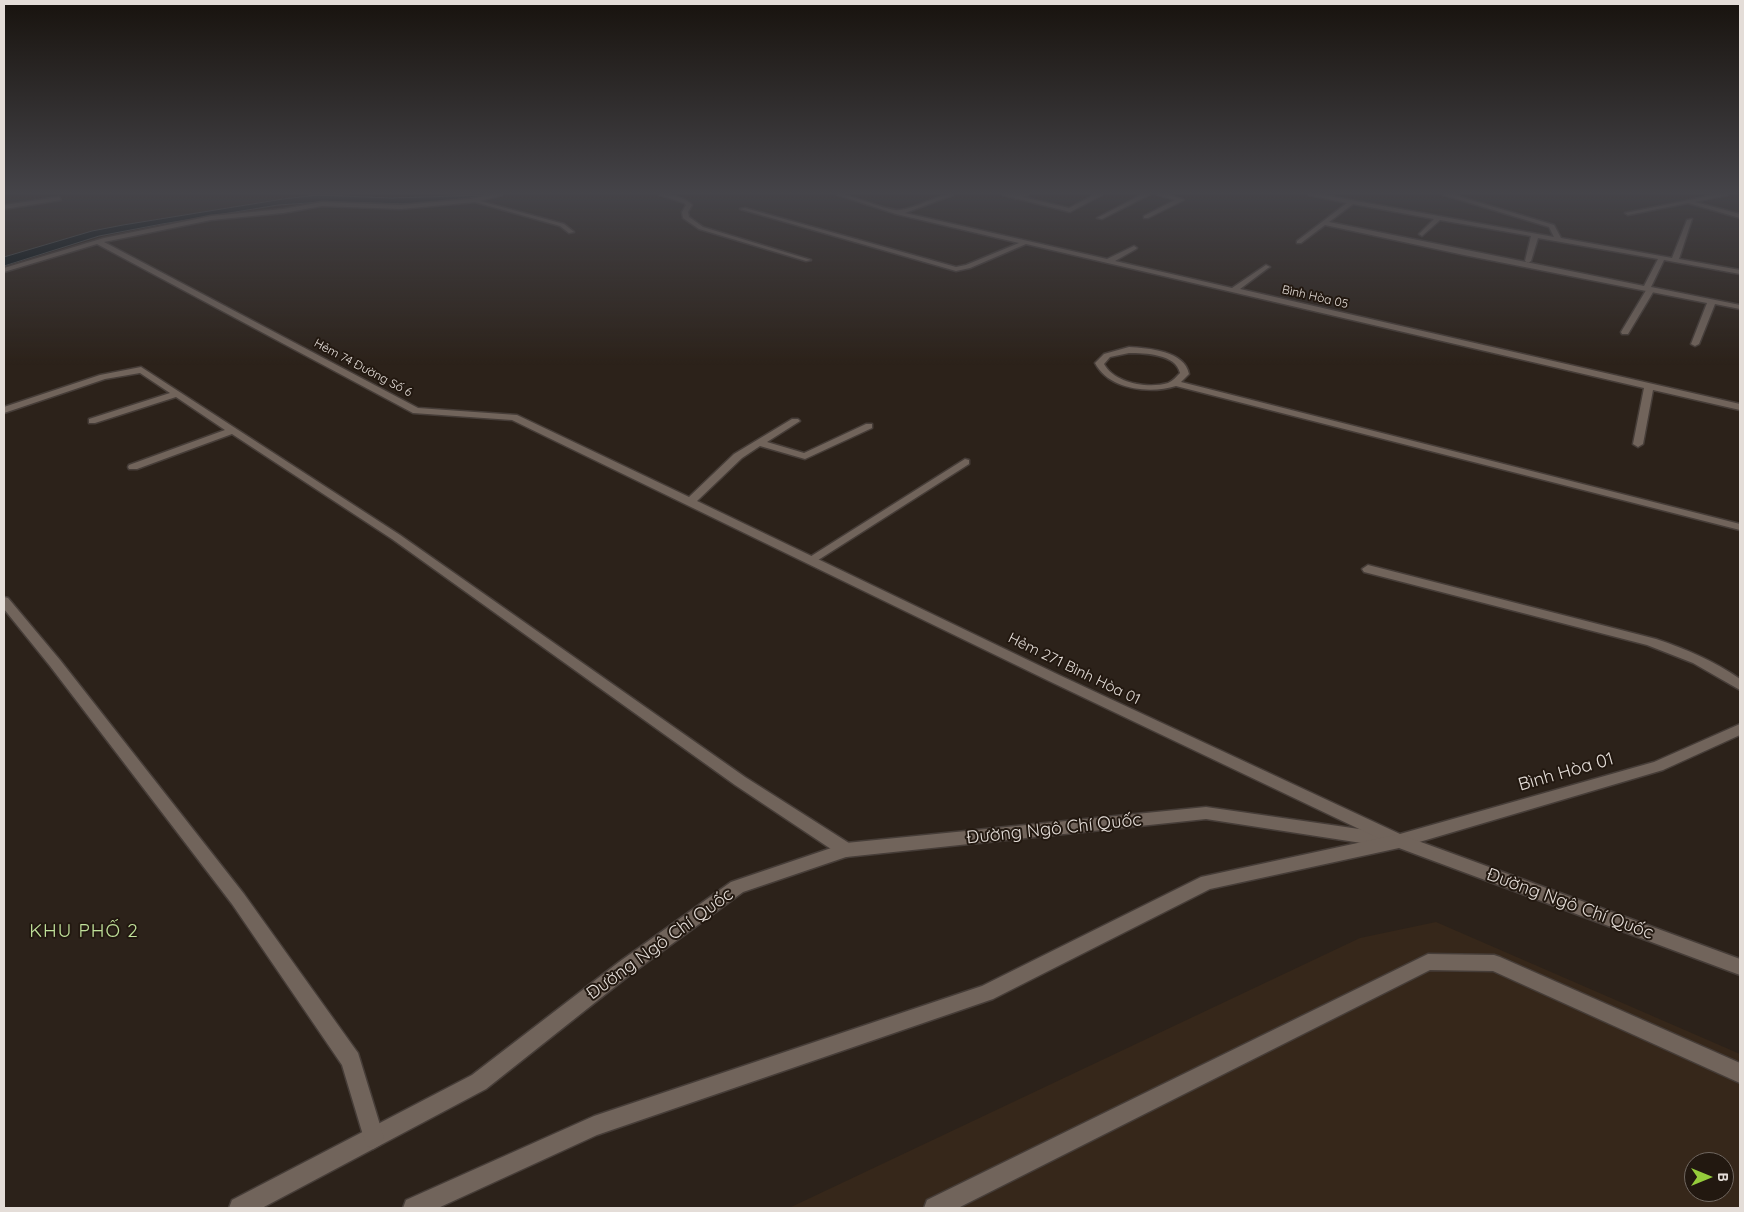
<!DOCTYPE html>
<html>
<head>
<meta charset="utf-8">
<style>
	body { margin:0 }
	#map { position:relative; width:1744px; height:1212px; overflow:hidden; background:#2c221a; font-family:Quicksand,sans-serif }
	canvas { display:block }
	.frame { position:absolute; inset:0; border:5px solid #e4ddd8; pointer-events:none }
	.north { position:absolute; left:1684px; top:1152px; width:50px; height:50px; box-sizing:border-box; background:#221810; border:1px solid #706760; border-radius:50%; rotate:90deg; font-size:14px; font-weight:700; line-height:20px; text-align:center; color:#e4ddd8 }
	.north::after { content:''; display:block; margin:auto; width:18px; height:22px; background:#95cc3b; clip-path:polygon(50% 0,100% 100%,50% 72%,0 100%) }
</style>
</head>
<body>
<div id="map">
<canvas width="1744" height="1212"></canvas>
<div class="frame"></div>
<div class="north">B</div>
</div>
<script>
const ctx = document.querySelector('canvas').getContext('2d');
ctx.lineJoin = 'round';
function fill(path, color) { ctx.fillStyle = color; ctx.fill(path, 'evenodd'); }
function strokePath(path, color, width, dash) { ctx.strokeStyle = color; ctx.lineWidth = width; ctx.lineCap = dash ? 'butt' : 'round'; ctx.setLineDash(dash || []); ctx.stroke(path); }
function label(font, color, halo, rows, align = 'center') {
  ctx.font = font + ' Quicksand,sans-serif'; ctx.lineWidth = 4; ctx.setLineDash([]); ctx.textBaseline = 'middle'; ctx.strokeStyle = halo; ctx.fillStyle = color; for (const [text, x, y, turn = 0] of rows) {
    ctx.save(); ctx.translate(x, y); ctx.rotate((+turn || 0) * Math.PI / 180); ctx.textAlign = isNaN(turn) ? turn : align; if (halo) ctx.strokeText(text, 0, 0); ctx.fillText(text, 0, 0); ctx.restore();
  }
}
fill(new Path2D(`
	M1436,922L1740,1054V1208H789L1360,938ZM1694,1162H1724V1192H1694Z`), '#36271a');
const water = new Path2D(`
	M318,195L391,198L487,195L460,200L412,204L323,202L278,205L162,224L99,236L4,266V257L92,231L123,225L283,199Z`);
fill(water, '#000d12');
strokePath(water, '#444b4d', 1);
const lane = new Path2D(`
	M1003,195H1014L1069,208L1094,195H1102L1070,212Z
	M1648,287L1655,289L1628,334H1622L1621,332Z
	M965,459L969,460V464L815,562H807L805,560Z
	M1206,807L1394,834L1400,836L1402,841L1400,846L1394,848L1206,819L846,857L743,892L631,974L486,1089L262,1208H229L232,1200L472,1075L619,962L731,882L846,843Z`);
const street = new Path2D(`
	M490,195H502L480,201L564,224L574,232L569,233L560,226L475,202L401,209L322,206L283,213L211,220L104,242L418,408L517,415L689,497L734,454L792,419H798L800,421L767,442L804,453L866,424H872V428L805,459L760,446L742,458L697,501L1059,675L1400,834L1654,762L1740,724V735L1663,770L1399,848L1049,681L512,420L413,413L97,244L4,272V268L104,238L211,216L283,209L322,202L401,205L470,199Z
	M660,195C671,195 685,197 692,205L688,212L689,217L703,227L811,260L806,261L699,229L683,218L682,212L686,205L684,203Z
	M838,195C856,195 888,212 900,210C918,208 934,195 953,195L905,213L1107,259L1134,246L1137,248L1136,249L1115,261L1232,288L1266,265L1270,267L1268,268L1240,289L1740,404V410L1653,390L1643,444L1638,447L1633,444L1644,388L1026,244L970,268L956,271L740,209L745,208L956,267L966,265L1019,243L896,214Z
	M1019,195H1028L1015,199V197Z
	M1141,195H1149L1102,219L1097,218Z
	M1158,195H1169L1184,200L1148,218H1144V216L1175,200Z
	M1309,195H1323L1554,237L1549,227L1444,195H1454L1554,225L1561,238L1672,258L1687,220L1692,219L1679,259L1740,270V274L1664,260L1651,287L1740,305V309L1715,304L1699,344L1695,346L1691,344L1707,303L1464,255L1325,225L1301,243H1297V241L1347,203ZM1353,204L1434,219L1419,234L1422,236L1440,220L1531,236L1525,261L1528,263L1531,261L1538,238L1658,259L1644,286L1329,222Z
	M1714,195H1727L1695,202L1740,214V218L1688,203L1628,215L1625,213Z
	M59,197L61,200L4,209V205Z
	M1129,347C1148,348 1185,351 1189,374L1181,382L1740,524V530L1176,386C1150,394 1109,390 1095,363L1104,354ZM1129,353C1145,353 1176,354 1180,373C1177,376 1173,381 1168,383C1148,389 1114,383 1104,364L1110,357Z
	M141,367L400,535L745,777L852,845L854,850L852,855L846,857L840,855L735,785L392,539L232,434L137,469H129L128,467L129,465L225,430L176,397L95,423H89V419L170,393L140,373L105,379L4,413V407L100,375Z
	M1368,565L1656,639C1686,649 1714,661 1740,679V690L1693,663L1647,645L1364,572L1362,569Z
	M4,597L8,598L60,660L244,894L358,1053L384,1138L380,1145L373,1149L366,1145L342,1065L232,904L50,666L4,609Z
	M1428,954L1494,955L1500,957L1740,1063V1083L1493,971L1430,970L958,1208H924L927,1200Z`);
const secondary = new Path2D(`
	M1399,834L1740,959V975L1399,848L1210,889L993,999L597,1135L438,1208H403L406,1200L594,1116L982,986L1201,877Z`);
strokePath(lane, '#463d38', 3);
strokePath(street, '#463d38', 3);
strokePath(secondary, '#463d38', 3);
fill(lane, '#71645b');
fill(street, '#71645b');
fill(secondary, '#71645b');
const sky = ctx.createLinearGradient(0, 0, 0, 365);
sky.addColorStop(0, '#18130e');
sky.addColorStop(0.53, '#454449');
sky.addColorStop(1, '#45444900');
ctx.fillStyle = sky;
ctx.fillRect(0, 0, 1744, 365);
label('12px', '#e4ddd8', '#221810', [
	["Bình Hòa 05",1315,297,13],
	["Hẻm 74 Đường Số 6",363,368,28]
]);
label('15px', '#e4ddd8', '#221810', [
	["Hẻm 271 Bình Hòa 01",1074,669,26]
]);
label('18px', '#e4ddd8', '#221810', [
	["Bình Hòa 01",1566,772,-16],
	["Đường Ngô Chí Quốc",1054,829,-6],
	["Đường Ngô Chí Quốc",1570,904,20],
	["Đường Ngô Chí Quốc",660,944,-36]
]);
ctx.letterSpacing = '1px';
label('19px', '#c1e29b', '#221810', [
	["KHU PHỐ 2",84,931]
]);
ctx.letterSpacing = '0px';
</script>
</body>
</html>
